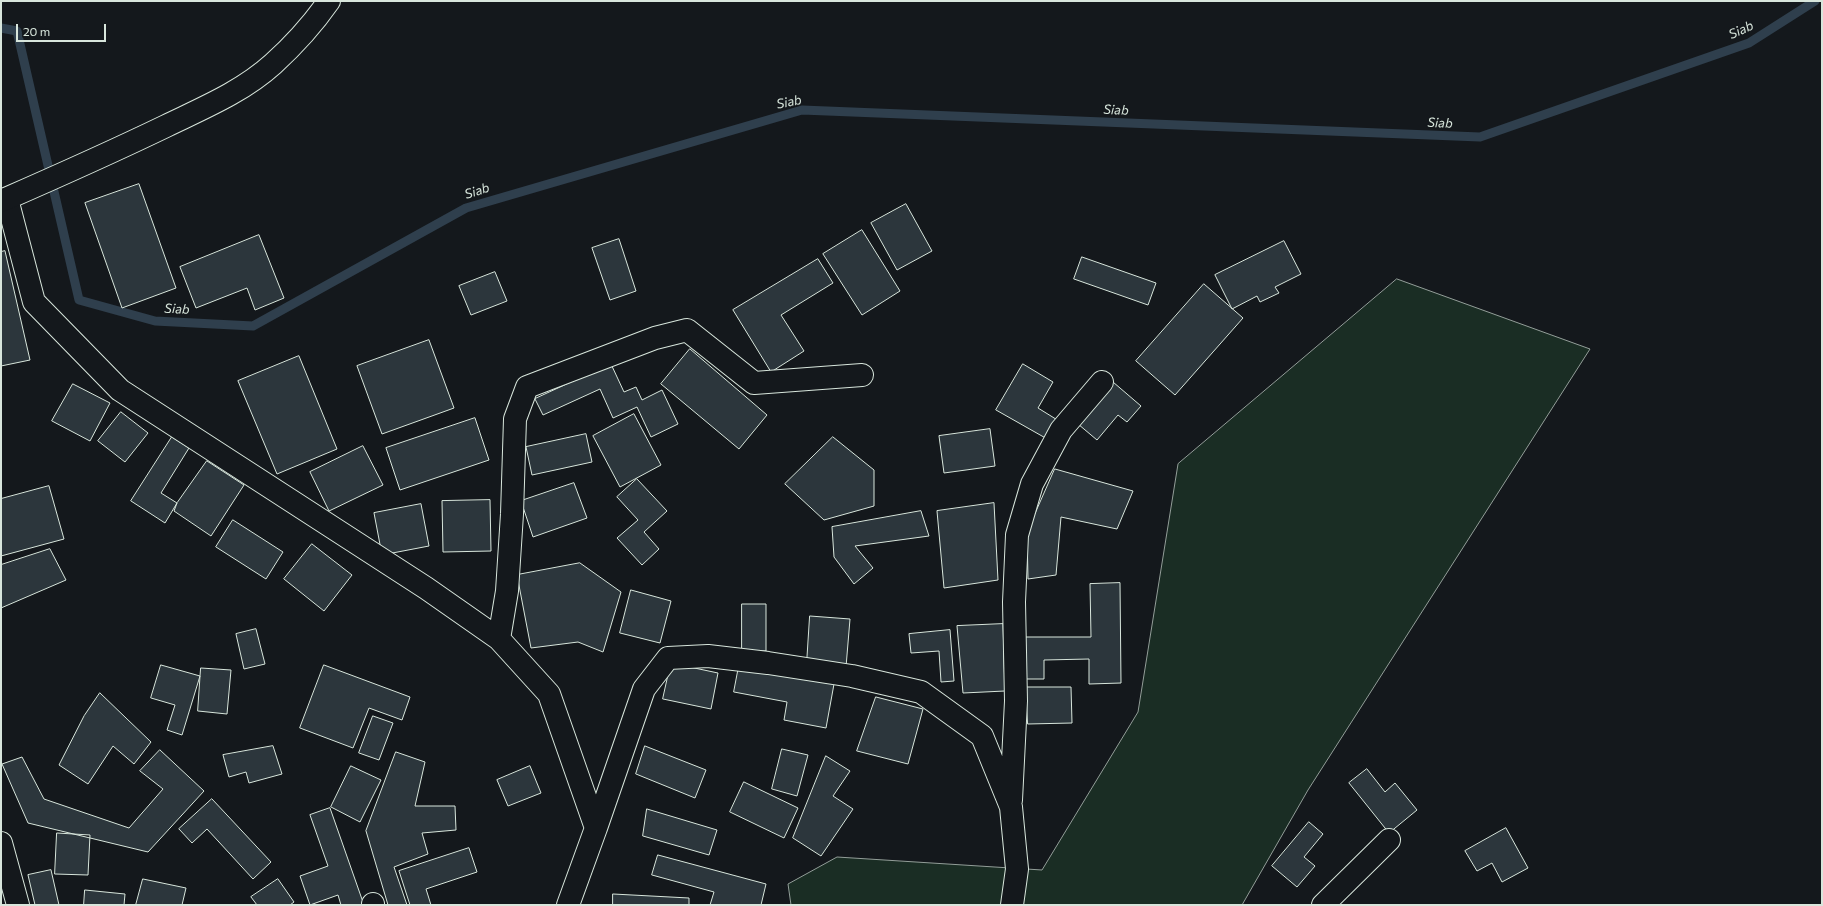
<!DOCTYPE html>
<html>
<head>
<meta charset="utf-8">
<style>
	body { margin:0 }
	#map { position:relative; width:1823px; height:906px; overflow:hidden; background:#14181c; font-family:Commissioner,sans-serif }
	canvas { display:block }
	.frame { position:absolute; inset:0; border:2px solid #d8e6dc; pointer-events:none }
	.scale { position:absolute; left:16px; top:24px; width:90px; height:18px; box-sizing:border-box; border:2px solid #d8e6dc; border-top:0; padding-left:5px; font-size:12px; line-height:14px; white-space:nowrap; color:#d8e6dc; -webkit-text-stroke:3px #14181c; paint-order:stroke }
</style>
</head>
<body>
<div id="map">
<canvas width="1823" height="906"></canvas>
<div class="frame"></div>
<div class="scale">20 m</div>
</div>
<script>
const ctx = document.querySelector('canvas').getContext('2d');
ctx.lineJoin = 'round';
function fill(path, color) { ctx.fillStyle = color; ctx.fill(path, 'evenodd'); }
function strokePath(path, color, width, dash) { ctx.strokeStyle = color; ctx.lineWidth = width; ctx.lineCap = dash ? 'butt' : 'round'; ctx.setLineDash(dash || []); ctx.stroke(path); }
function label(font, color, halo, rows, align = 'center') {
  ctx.font = font + ' Commissioner,sans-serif'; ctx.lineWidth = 3; ctx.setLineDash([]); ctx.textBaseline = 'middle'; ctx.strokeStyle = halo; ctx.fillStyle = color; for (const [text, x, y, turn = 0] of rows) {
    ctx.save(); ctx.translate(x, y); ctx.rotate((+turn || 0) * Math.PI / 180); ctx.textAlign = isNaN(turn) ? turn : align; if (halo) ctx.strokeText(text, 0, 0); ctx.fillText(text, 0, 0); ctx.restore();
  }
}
const green = new Path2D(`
	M1397,279L1590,349L1308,790L1242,905H791L788,884L837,857L1042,870L1138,712L1178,464Z`);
fill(green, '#1a2d24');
strokePath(green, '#939e99', 1);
strokePath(new Path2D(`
	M1,28L17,31L79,300L155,321L253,326L466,208L802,110L1480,137L1749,43L1815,1`), '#2f3f4d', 9);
const building = new Path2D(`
	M139,184L176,288L122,308L85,203Z
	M906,204L932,251L897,270L871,223Z
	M862,230L900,291L862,315L823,254Z
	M259,235L284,298L255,310L247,288L196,308L180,267Z
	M619,239L636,291L610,300L592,248Z
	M1284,241L1301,274L1275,287L1279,293L1260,302L1257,296L1232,309L1215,275Z
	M5,251L30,360L1,366V252Z
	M1082,257L1156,283L1148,305L1074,279Z
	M818,259L833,283L781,315L804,351L771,372L733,310Z
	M495,272L507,301L471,315L459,286Z
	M1204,284L1243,318L1175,395L1136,361Z
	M429,340L454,408L382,434L357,366Z
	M690,349L767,415L739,449L661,384Z
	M299,356L337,449L277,474L238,381Z
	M611,364L624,392L636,387L642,400L662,390L678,424L651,437L637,407L613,418L600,389L543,415L535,399Z
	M1023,364L1053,382L1038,408L1059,421L1049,440L996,410Z
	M1113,382L1141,406L1127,422L1118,415L1097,440L1078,424Z
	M73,384L110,403L90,441L52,421Z
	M121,412L148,433L125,462L98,441Z
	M634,414L661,465L620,487L593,436Z
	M475,418L489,460L400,490L386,448Z
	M990,429L995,466L944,473L939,436Z
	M586,434L592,462L532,475L526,447Z
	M172,437L189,448L161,493L177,503L165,523L131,501Z
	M833,437L874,470V506L824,520L785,484Z
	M363,446L383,485L329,511L310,472Z
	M207,461L244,485L211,536L174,511L177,503Z
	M1055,469L1133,491L1117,529L1061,517L1056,575L1028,579L1027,532Z
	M637,479L667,511L644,532L659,549L642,565L617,538L638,520L617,497Z
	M574,483L587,518L533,537L521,501Z
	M49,486L64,539L1,556V499Z
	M490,500L491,551L443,552L442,501Z
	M994,503L998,580L944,588L937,511Z
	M421,504L429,546L382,555L374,513Z
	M921,511L929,536L855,546L873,568L854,584L834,557L832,527Z
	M233,520L283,552L266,579L216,547Z
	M312,544L352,575L324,611L284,579Z
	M50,549L66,580L1,608V565Z
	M580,563L621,592L603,652L578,642L531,648L517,575Z
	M1120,583L1121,683L1089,684V659L1044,660V679H1023V637H1091L1090,584Z
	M631,590L671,601L660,643L620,633Z
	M742,604H766V651H742Z
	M810,616L850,619L846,667L807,663Z
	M1003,624L1005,691L963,693L957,626Z
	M256,629L265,664L244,669L236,634Z
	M950,630L954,681L941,682L939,651L911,653L909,634Z
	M671,663L718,673L711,709L663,699Z
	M161,665L200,676L182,735L167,730L175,705L151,698Z
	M324,665L410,697L402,720L369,708L353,748L300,728Z
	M739,666L834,684L826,728L784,720L787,702L734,692Z
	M201,668L231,670L227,714L198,711Z
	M1026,687H1071L1072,723L1028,724Z
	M100,693L151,742L134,764L113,746L88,784L59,765L84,716Z
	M876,697L923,709L908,764L857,751Z
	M373,716L393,723L379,760L359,753Z
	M273,746L282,774L249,783L246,772L229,777L223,755Z
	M645,746L706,770L695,798L636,774Z
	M782,749L808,755L797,796L772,789Z
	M160,750L204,791L148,852L28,823L2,764L22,757L44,799L129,828L163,789L140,771Z
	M396,752L425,762L415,806H455L456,830L422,833L428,854L394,867L407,905H388L366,831Z
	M826,756L850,771L833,796L853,809L821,856L793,838Z
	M351,766L381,780L360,822L331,807Z
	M530,766L541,793L508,806L497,780Z
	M1367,769L1385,792L1395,783L1417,810L1389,833L1349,783Z
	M744,782L798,808L784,838L730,812Z
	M212,799L271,862L253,879L207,829L192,843L179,829Z
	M330,808L364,905H341L338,895L310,905L300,876L328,866L310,815Z
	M647,809L717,830L709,855L643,836Z
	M1309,822L1323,834L1304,857L1315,866L1297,887L1272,866Z
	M1506,828L1528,868L1502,882L1492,863L1477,871L1465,851Z
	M57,833L90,835L88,875L55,874Z
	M469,848L477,872L426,889L431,905H410L399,871Z
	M658,855L766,884L761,905H710L714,892L652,875Z
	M51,870L59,905H35L28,875Z
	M143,879L186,888L182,905H136Z
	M278,879L294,902L290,905H257L251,897Z
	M85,890L125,894L124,905H84Z
	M613,894L689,898V905H613Z`);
fill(building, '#2c363c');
strokePath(building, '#d8e6dc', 1);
const minor = new Path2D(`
	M7,199L34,302L120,390L426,588L499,639L549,694L596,828L568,905
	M499,639L507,591L512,514L515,419L527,387L655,338L687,330L754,383L862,375
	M1011,800L1016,701L1014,602L1017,535L1032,484L1061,430L1102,382
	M596,828L644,689L668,658L708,656L768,663L852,676L921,692L982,736L1011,807L1017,869L1012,905
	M373,904V905
	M1323,905L1389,840`);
const major = new Path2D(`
	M1,201C56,177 112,152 166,126C203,108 242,92 273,64C294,45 313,24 329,1
	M1,843L18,905`);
strokePath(minor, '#d8e6dc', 24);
strokePath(major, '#d8e6dc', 24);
strokePath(minor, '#14181c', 22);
strokePath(major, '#14181c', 22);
label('italic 13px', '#d8e6dc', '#14181c', [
	["Siab",1741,30,-25],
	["Siab",789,102,-12],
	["Siab",1116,110,2],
	["Siab",1440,123,2],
	["Siab",477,191,-18],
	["Siab",177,309,3]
]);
</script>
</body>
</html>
